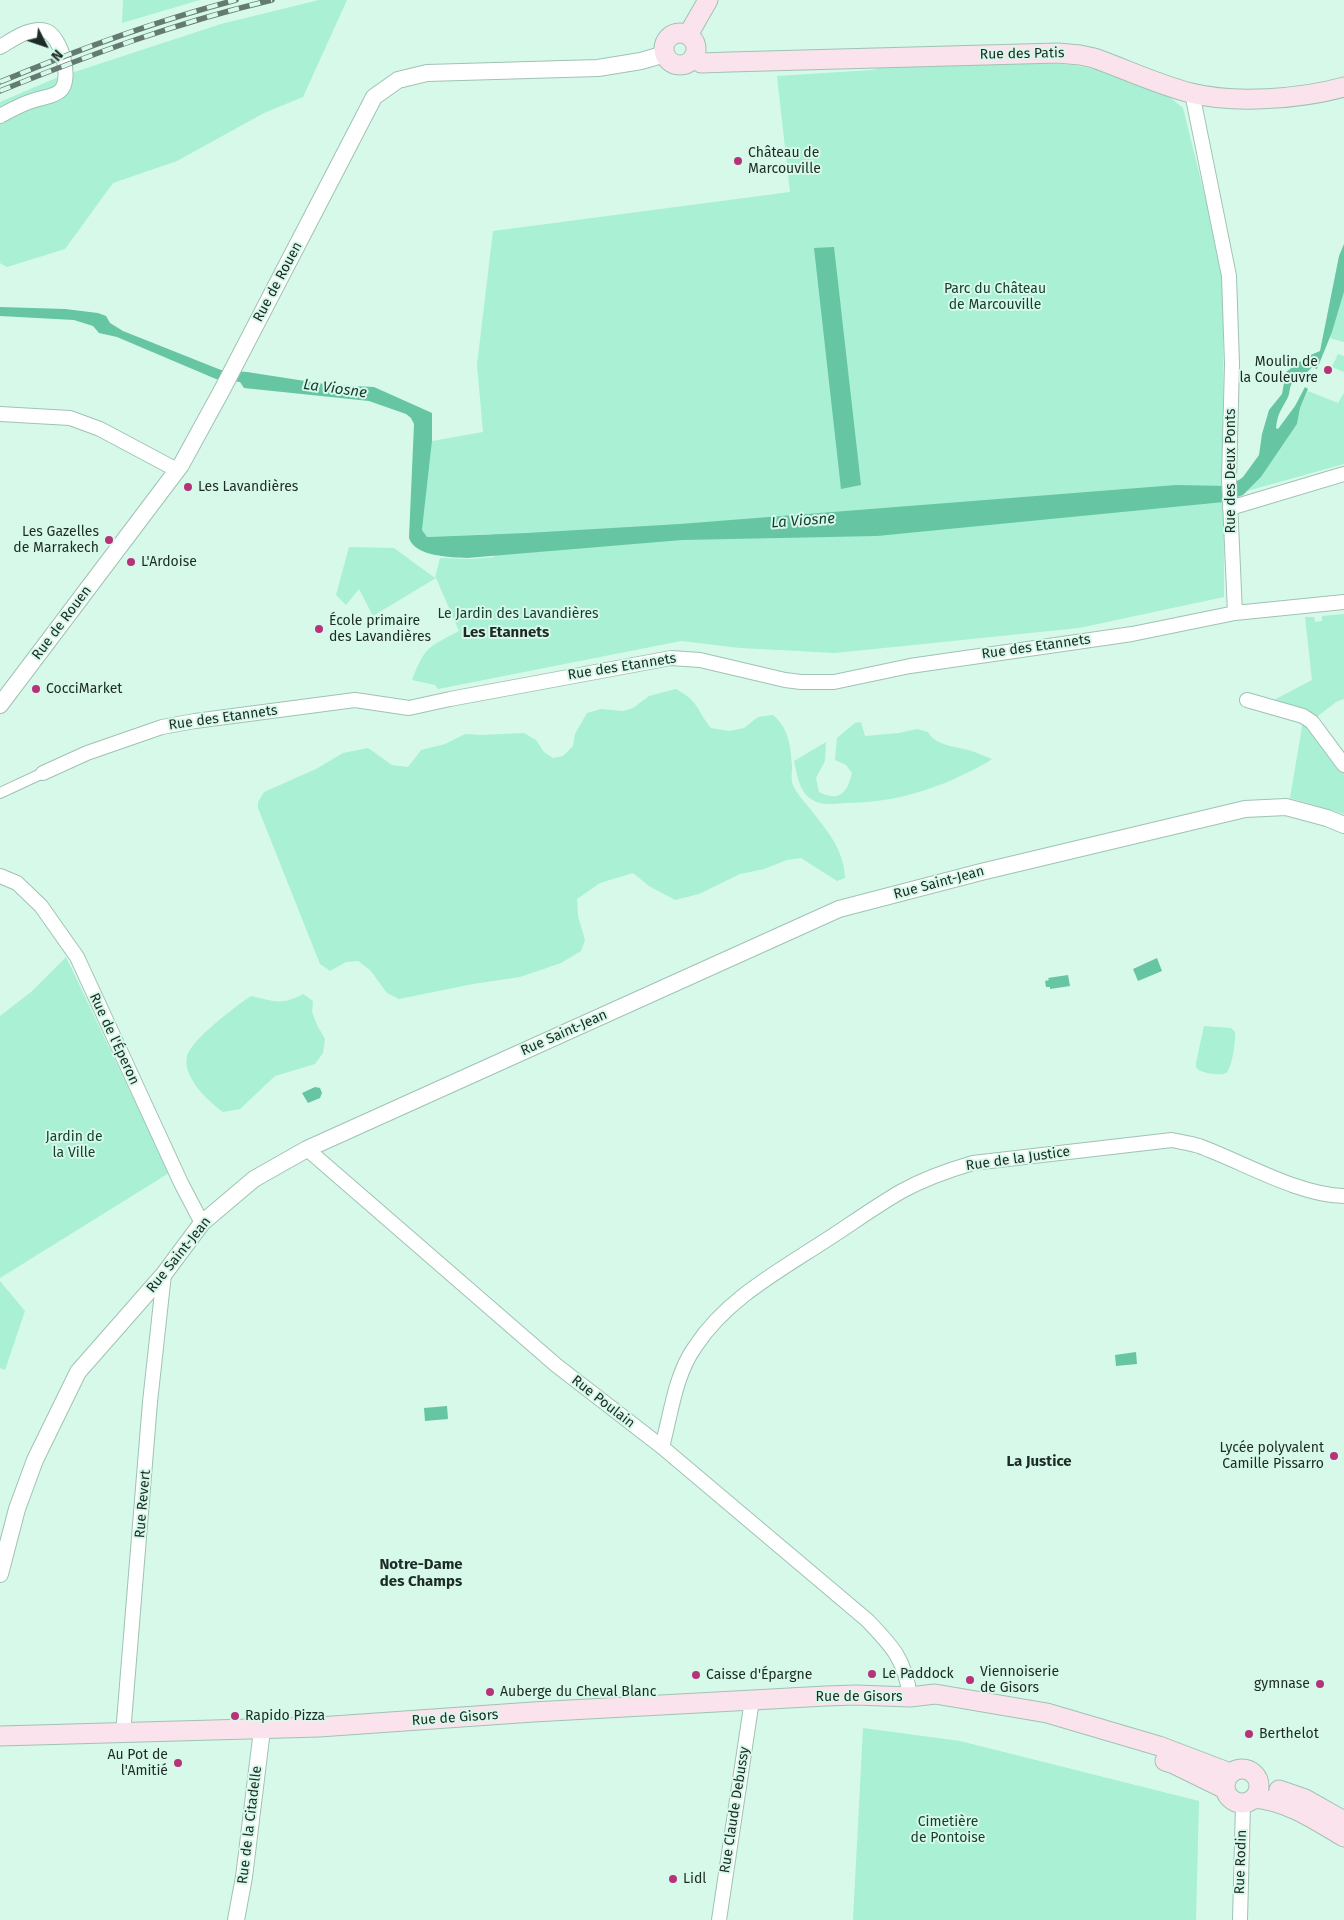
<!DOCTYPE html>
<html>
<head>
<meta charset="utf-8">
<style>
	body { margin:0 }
	#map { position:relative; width:1344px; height:1920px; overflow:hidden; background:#d6f9ea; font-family:"Fira Sans",sans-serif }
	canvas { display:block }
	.north { position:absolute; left:20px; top:20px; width:50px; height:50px; -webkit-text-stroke:4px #d6f9ea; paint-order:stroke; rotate:131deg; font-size:14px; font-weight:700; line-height:20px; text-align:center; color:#1d2a25 }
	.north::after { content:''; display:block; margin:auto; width:18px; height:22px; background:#1d2a25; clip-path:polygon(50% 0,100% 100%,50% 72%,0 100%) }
</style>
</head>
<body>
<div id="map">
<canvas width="1344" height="1920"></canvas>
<div class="north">N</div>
</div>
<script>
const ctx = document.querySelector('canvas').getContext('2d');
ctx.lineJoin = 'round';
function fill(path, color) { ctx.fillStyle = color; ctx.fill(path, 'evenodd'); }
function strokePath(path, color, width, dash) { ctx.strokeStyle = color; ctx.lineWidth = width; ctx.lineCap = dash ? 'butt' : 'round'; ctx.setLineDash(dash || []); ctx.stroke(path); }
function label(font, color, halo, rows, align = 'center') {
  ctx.font = font + ' "Fira Sans",sans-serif'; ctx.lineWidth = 4; ctx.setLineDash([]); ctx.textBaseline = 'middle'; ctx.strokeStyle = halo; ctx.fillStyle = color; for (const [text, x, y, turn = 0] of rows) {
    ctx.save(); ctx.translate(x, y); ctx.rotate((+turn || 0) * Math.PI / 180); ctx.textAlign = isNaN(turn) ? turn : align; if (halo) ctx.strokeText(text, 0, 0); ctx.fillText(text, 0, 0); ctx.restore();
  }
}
fill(new Path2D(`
	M123,0H200L122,23Z
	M319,0H347L303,97L264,113L177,161L113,183L65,249L7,267L0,263V102L56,78L221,24Z
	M1030,62L1073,65L1109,72L1167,95L1183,108L1223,269L1224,597L1079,628L835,653L740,648L681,641L438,689L435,685L412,680C425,646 429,647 459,631L436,578L373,616L359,589L346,605L336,595L349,547L394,548L435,578L440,558L471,559L494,557L492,534L427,537L422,530L432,441L483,432L477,365L493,231L790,192L777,76L872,70L887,66Z
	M1344,292V342L1330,338Z
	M1338,354L1344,356V372L1332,367Z
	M1308,391L1338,403L1344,393V464L1247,491L1261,477L1297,424L1300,408Z
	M1344,614V699L1336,702L1314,719L1270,702L1312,680L1305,617H1314L1315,622L1322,621V616Z
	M676,689C700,702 696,710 711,728L729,731L744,728L758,717L773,715C789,728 791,748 792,767C792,772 791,778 792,783C795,791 802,799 807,805C825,828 844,848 845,878L837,881L801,858L787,860L764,869L740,874L699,894L675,900L649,886L633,873L600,883L577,899L578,916L585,940L581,951L561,963L520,977L473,984L399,999L387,993L370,970L358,961L346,962L330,971L320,964L258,808V802L264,792L316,769L343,753L368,748L392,765L408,767L421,750L445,744L465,734L482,735L524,733L536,740L544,752L553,758L563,756L573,746L575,734L587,713L601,709L623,711L633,708L649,696Z
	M1303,721L1344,771V814L1290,798Z
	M861,722L865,736L899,733L917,729L928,732C936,746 954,746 968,750C976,752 984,756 992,759C979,768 966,773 952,780C913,796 886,802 845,803C833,804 821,806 811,799C799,791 797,774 794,761L826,742L825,761L816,778L819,792C839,802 847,794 852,773L846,765L835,760L837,738L855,723Z
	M66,957L169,1173L0,1278V1016L31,992Z
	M303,994L313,1001L312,1012L317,1025L325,1039L323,1053L315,1064L275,1076L240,1109L223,1112C208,1101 182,1077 187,1056C190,1041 237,1005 251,996C275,1001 281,1006 303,994Z
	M1204,1026L1231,1028L1235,1032C1236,1039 1232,1069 1226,1073C1221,1076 1203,1073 1199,1070C1196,1068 1196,1067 1196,1063Z
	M0,1281L25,1311L5,1370L0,1368Z
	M863,1728L960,1741L1199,1801L1196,1920H853Z`), '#a9f0d4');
fill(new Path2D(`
	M1344,244V292L1332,332L1317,369L1312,367C1308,374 1298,375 1293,382C1289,386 1290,393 1288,397C1281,411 1278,412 1276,428L1278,429L1295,406L1305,387L1308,389L1300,408L1297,424L1261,477L1243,495L1224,502L877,536L682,540L467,558C451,557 415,557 409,538L414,424L411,418L406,414L369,401L244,388L240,382L216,379L117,337L99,333L93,326L74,320L0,316V307L65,309L98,313L106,316L110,323L123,331L221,370L247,372L331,385L374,387L432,413V441L422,530L427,537L527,533L680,524L1176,485L1225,486L1239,480L1243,477L1259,455L1262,434L1269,410L1282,394L1286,372L1306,357L1320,351L1339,256Z
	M834,247L861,485L841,489L814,248Z
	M1157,958L1162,971L1138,981L1133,969Z
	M1068,975L1070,986L1050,989V987H1046L1045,981L1049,980L1048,978Z
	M315,1087L320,1088L322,1093L320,1098L308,1103L302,1093Z
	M1136,1352L1137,1364L1116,1366L1115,1355Z
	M447,1406L448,1419L425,1421L424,1408Z`), '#66c5a3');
const pedestrian = new Path2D(`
	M0,793L43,773`);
const minor = new Path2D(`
	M0,47C12,40 31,26 46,31C61,36 73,80 60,91C53,97 43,97 35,100C23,103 11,110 0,116
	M1192,93L1229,276L1232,364L1229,479L1235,613
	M0,414L70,418L100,429L177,470
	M1230,508L1344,474
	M1247,700L1303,716L1312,722L1344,765
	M43,773L87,753L162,727L195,721L355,700L409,708L450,699L671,658L700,660L785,680L801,682H834L910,666L1132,634L1235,613L1344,602
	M0,876L17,883L41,906L77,957L181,1183L202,1223
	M307,1149L556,1365L662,1447L867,1620C892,1646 905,1659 910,1697
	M662,1447C671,1414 675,1375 695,1347C725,1301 775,1273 820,1244C847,1227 874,1207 902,1191C924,1179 949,1170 973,1163L1172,1140C1181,1142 1190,1143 1199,1146C1243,1162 1298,1195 1344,1196
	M123,1734L150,1402L164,1274
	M719,1920L752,1700
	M1240,1920L1243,1804`);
const tertiary = new Path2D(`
	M0,705L181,465L222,390L374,97L398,80L427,73L598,68L641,61L665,54
	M0,1574L17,1509L35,1460L78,1372L164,1274L202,1223L254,1179L307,1149L839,909L981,872L1245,809L1286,807L1327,818L1344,825
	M236,1920L244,1877L262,1730`);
const secondary = new Path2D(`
	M664 49a16 16 0 1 1 32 0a16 16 0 1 1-32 0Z
	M688,35L708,0
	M694,56L701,63L730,62L1058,53L1080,55L1094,58C1125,69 1159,85 1191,93C1234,104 1301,99 1344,87
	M0,1736L319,1727L533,1712L826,1696L856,1695L910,1697L935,1694L1047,1713L1159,1746L1230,1773
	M1165,1761L1174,1764L1225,1789
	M1225 1786a17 17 0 1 1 34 0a17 17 0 1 1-34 0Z
	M1279,1790L1305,1799L1344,1821
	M1254,1798C1288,1801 1315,1820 1344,1837`);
strokePath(pedestrian, '#a0c2b4', 12);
strokePath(minor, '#a0c2b4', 16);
strokePath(tertiary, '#a0c2b4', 18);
strokePath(secondary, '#a0c2b4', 21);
strokePath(pedestrian, '#fff', 10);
strokePath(minor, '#fff', 14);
strokePath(tertiary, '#fff', 16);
strokePath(secondary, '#fbe3ee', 19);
const rail = new Path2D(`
	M0,82C77,50 155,21 236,0
	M0,91C89,55 178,22 272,0`);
strokePath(rail, '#657b72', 5.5);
strokePath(rail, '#d6f9ea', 4, [11]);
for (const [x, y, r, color] of [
	[738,161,5,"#b63279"],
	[1328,370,5,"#b63279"],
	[188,487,5,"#b63279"],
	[109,540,5,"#b63279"],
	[131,562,5,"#b63279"],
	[319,629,5,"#b63279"],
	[36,689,5,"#b63279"],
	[1334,1456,5,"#b63279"],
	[872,1674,5,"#b63279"],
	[696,1675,5,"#b63279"],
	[970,1680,5,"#b63279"],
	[1320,1684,5,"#b63279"],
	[490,1692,5,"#b63279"],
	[235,1716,5,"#b63279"],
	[1249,1734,5,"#b63279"],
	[178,1763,5,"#b63279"],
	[673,1879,5,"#b63279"]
]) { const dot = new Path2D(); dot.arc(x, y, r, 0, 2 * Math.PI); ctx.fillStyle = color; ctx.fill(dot); strokePath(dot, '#d6f9ea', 2); }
label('14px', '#1d2a25', '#d6f9ea', [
	["Rue des Patis",1022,54,-1],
	["Rue de Rouen",278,282,-62],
	["Rue des Deux Ponts",1231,471,-90],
	["Rue de Rouen",62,623,-53],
	["Rue des Etannets",1036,647,-8],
	["Rue des Etannets",622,667,-9],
	["Rue des Etannets",223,718,-8],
	["Rue Saint-Jean",939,883,-15],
	["Rue Saint-Jean",564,1033,-24],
	["Rue de l'Éperon",114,1039,65],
	["Rue de la Justice",1018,1159,-8],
	["Rue Saint-Jean",179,1255,-51],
	["Rue Poulain",603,1402,38],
	["Rue Revert",143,1504,-85],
	["Rue de Gisors",859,1697],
	["Rue de Gisors",455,1718,-4],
	["Rue Claude Debussy",735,1810,-81],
	["Rue de la Citadelle",250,1825,-83],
	["Rue Rodin",1241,1862,-88]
]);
label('14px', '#1d2a25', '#d6f9ea', [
	["Château de",748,153],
	["Marcouville",748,169],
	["Moulin de",1318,362,"right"],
	["la Couleuvre",1318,378,"right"],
	["Les Lavandières",198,487],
	["Les Gazelles",99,532,"right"],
	["de Marrakech",99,548,"right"],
	["L'Ardoise",141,562],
	["École primaire",329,621],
	["des Lavandières",329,637],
	["CocciMarket",46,689],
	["Lycée polyvalent",1324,1448,"right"],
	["Camille Pissarro",1324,1464,"right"],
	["Viennoiserie",980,1672],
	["de Gisors",980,1688],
	["Le Paddock",882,1674],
	["Caisse d'Épargne",706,1675],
	["gymnase",1310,1684,"right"],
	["Auberge du Cheval Blanc",500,1692],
	["Rapido Pizza",245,1716],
	["Berthelot",1259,1734],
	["Au Pot de",168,1755,"right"],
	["l'Amitié",168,1771,"right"],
	["Lidl",683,1879]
], 'left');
label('14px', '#123d2f', '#d6f9ea', [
	["Parc du Château",995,289],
	["de Marcouville",995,305],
	["Le Jardin des Lavandières",518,614],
	["Jardin de",74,1137],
	["la Ville",74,1153],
	["Cimetière",948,1822],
	["de Pontoise",948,1838]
]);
label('italic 15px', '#123d2f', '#d6f9ea', [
	["La Viosne",335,389,8],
	["La Viosne",803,521,-4]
]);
label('bold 15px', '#1d2a25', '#d6f9ea', [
	["Les Etannets",506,633],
	["La Justice",1039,1462],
	["Notre-Dame",421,1565],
	["des Champs",421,1582]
]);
</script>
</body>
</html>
